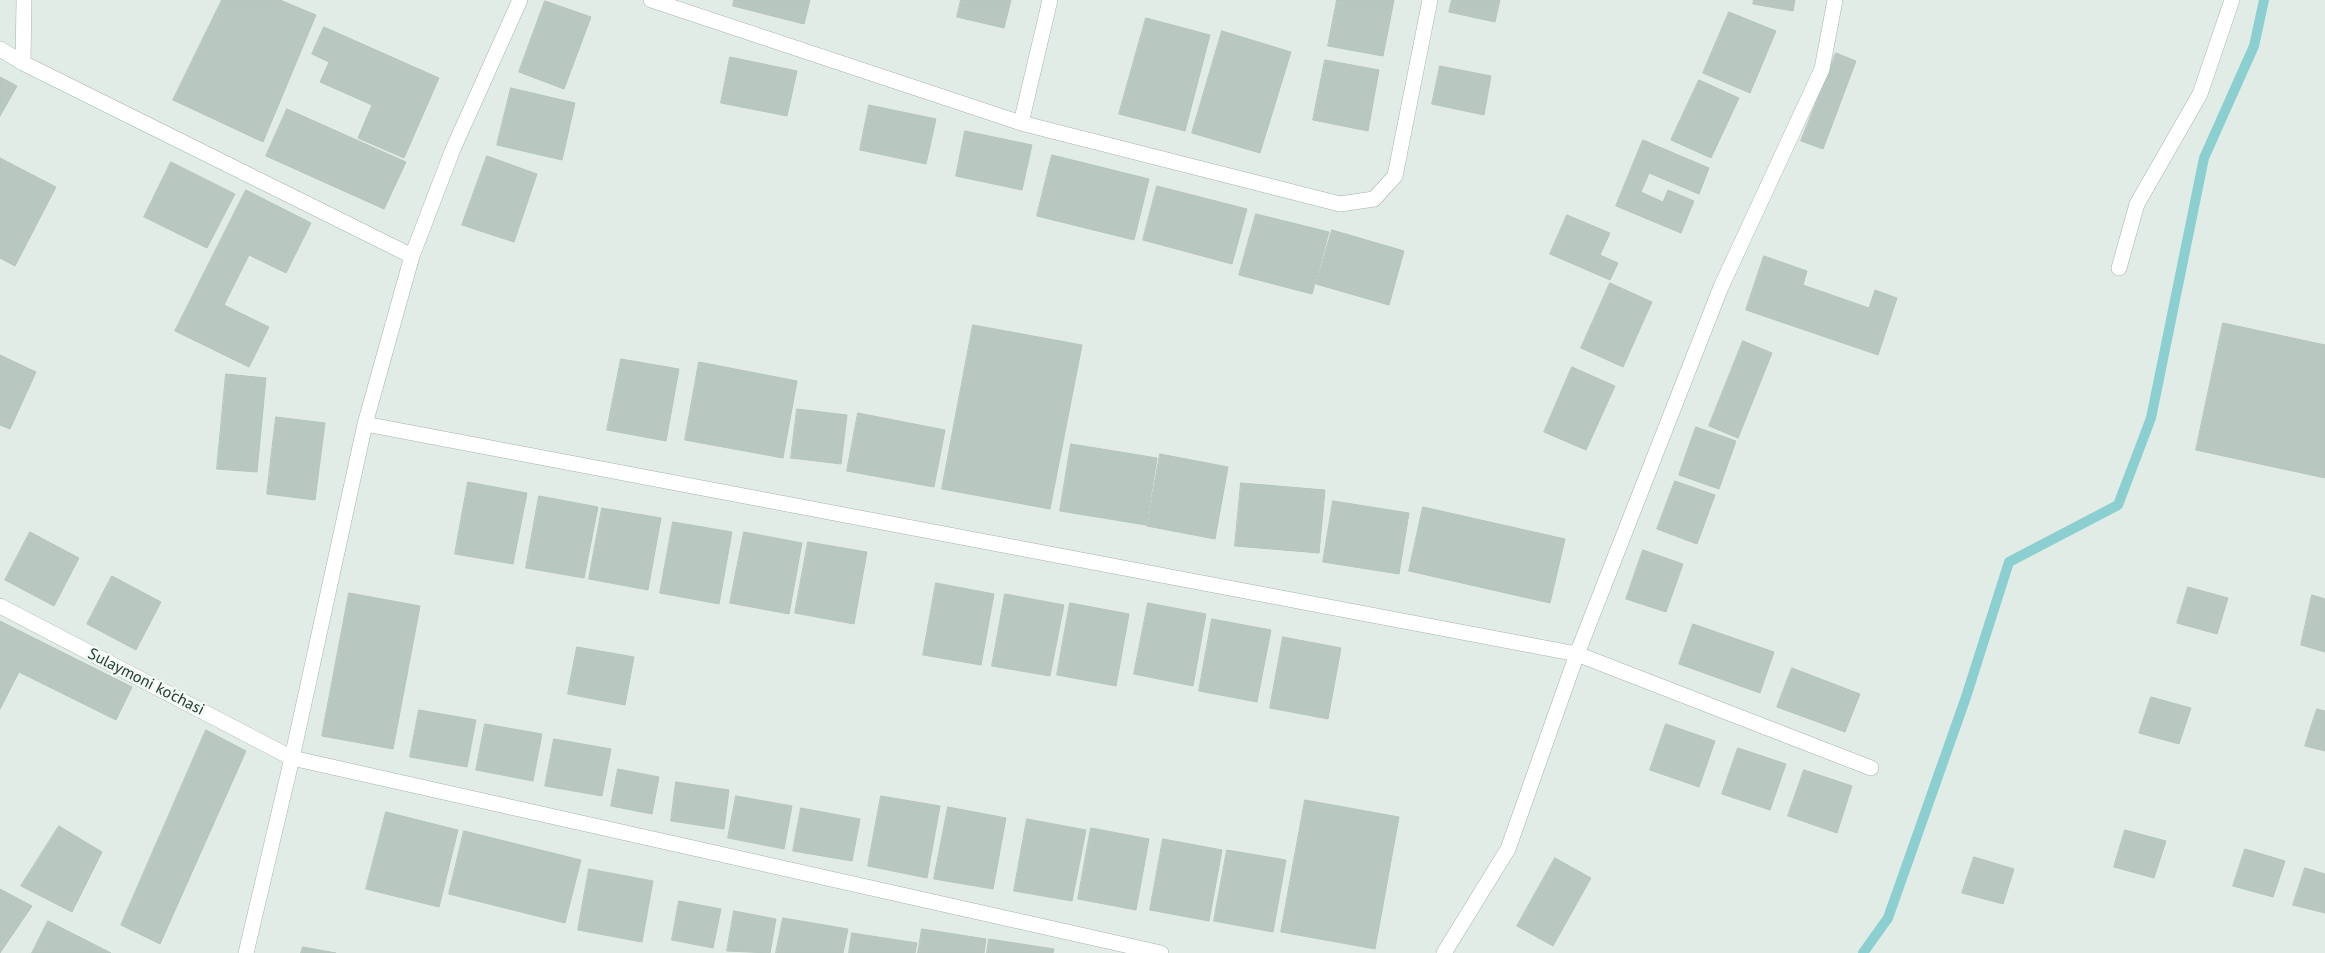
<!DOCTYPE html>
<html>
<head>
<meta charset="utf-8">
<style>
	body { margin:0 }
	canvas { display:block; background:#e2ece6 }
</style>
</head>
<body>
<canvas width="2325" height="953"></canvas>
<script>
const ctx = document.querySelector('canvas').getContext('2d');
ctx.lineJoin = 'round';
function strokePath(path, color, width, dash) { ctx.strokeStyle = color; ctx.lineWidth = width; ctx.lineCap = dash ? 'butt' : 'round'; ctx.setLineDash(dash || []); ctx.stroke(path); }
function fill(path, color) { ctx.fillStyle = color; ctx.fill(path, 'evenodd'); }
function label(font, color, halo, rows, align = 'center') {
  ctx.font = font + ' "PT Sans",sans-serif'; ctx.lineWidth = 4.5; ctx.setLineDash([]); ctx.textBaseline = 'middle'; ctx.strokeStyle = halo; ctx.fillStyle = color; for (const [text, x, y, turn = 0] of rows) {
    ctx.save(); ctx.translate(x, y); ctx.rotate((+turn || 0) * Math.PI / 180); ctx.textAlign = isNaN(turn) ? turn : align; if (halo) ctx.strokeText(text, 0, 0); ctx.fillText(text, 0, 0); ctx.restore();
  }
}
strokePath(new Path2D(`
	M1863,953L1888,918L1966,697L2009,562L2118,505L2151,418L2204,158L2254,46L2264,0`), '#8ccfd0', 10);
const building = new Path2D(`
	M222,0H280L316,15L263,142L173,100Z
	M734,0H810L804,24L733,6Z
	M961,0H1011L1004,28L957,17Z
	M1337,0H1394L1383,56L1328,46Z
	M1452,0H1500L1495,22L1449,12Z
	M1754,0H1795L1793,11L1753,4Z
	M545,1L591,17L564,89L519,72Z
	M1729,12L1776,31L1750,93L1703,73Z
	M1146,18L1210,35L1185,131L1119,114Z
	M324,27L439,78L404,158L358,138L372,105L320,82L329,62L312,54Z
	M1222,31L1291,52L1260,153L1192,133Z
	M1836,53L1856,61L1823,149L1801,141Z
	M730,57L797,71L787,116L721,103Z
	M1325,60L1379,70L1368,131L1313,120Z
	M1440,66L1491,76L1484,115L1432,104Z
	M0,77L17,86L0,116Z
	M1699,80L1739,98L1711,158L1671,140Z
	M511,88L575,103L562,160L497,145Z
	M869,105L936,119L926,164L860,150Z
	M287,109L406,162L384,209L266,156Z
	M965,131L1032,145L1022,190L956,176Z
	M1643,140L1709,168L1699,194L1649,173L1641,192L1663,202L1668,190L1694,201L1681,233L1616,206Z
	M1052,155L1149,179L1134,240L1037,216Z
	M487,156L537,174L514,242L462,225Z
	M0,158L56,187L15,266L0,258Z
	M171,162L235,194L207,248L144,217Z
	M1157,186L1247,209L1232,264L1143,240Z
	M246,190L311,223L286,273L249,255L224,305L269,327L249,367L175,331Z
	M1256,214L1329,232L1312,294L1239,275Z
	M1567,215L1610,233L1600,255L1618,263L1610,280L1550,254Z
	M1332,230L1404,251L1389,305L1316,284Z
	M1764,256L1807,271L1803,285L1869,308L1875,290L1897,298L1878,355L1746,310Z
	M1610,283L1652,302L1623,367L1581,348Z
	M2223,323L2325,345V478L2196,450Z
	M973,325L1082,345L1050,509L942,489Z
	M1743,341L1772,353L1738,438L1709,426Z
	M0,355L36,372L10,429L0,425Z
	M621,359L679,369L666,441L607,430Z
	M699,362L797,381L783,458L685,440Z
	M1572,367L1615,386L1586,450L1544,432Z
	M226,374L266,378L257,472L217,469Z
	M797,409L847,415L841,464L791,458Z
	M858,413L945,430L934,487L847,471Z
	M276,417L325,423L315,500L267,494Z
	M1696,427L1736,441L1719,489L1679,475Z
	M1071,444L1157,458L1146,525L1060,511Z
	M1160,454L1228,467L1215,539L1147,526Z
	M1675,481L1715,495L1697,544L1657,529Z
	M468,482L527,493L513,564L455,554Z
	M1241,483L1325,490L1319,553L1235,546Z
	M539,496L598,507L584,578L526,568Z
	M1333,501L1409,513L1399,574L1323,562Z
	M1423,507L1565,539L1550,603L1409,571Z
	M602,508L661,518L648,590L589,579Z
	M673,522L732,532L719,604L660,593Z
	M30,532L79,558L54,606L5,580Z
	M744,532L802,543L789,614L730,603Z
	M808,542L867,552L854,624L795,613Z
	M1643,550L1683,564L1666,612L1626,599Z
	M112,576L161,602L136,650L87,624Z
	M936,583L994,594L981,665L923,655Z
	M2188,587L2228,598L2217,634L2177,623Z
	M349,593L420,606L393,749L322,736Z
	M1005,594L1064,605L1050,676L992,666Z
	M2312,595L2325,599V652L2301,645Z
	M1070,603L1129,614L1116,686L1057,675Z
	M1148,603L1206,614L1193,686L1134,674Z
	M1212,619L1271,630L1257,702L1199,691Z
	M0,621L132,687L116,720L19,672L0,709Z
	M1693,624L1774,652L1760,693L1679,664Z
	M1283,637L1341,648L1328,719L1270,708Z
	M577,647L634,657L625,705L568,694Z
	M1792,668L1860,694L1845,732L1777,707Z
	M2151,697L2191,708L2179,744L2139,733Z
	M2317,709L2325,711V751L2305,746Z
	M419,710L476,720L467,767L410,757Z
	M485,724L542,734L533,781L476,770Z
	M1666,724L1715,741L1699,787L1650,770Z
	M206,730L246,751L160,944L121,925Z
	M554,739L611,749L602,796L545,786Z
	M1738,748L1786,764L1770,810L1722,794Z
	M618,769L659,777L652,814L611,806Z
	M1804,770L1852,786L1837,833L1788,816Z
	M676,782L729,790L724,829L671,821Z
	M736,796L792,806L784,849L728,838Z
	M881,796L940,806L927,878L868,866Z
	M1305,800L1399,817L1375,949L1281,932Z
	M948,807L1006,818L993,889L934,879Z
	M801,808L860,819L852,861L793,851Z
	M386,812L458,830L439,907L366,889Z
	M1027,819L1086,830L1072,901L1014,891Z
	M59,826L102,852L72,912L21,886Z
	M1091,828L1149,839L1136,910L1078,899Z
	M2125,830L2166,841L2154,878L2114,867Z
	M464,831L581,860L565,923L449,894Z
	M1163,839L1222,850L1209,921L1150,910Z
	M2245,849L2285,861L2273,897L2233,886Z
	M1227,850L1286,860L1273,932L1214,921Z
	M1974,857L2014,869L2003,904L1962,893Z
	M1555,858L1591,878L1553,946L1517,926Z
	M2305,868L2325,874V913L2293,905Z
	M589,869L653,881L642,942L578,930Z
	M0,889L32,906L0,953Z
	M679,901L721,909L713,948L672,940Z
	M734,911L776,919L770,953L727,951Z
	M783,918L848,929L843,953H776Z
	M48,921L111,953H32Z
	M922,929L986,939L984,953H918Z
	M852,933L917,943L915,953H849Z
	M989,939L1054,949L1053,953H987Z
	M303,947L336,953H301Z`);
fill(building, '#b8c7bf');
strokePath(building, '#b5c5bc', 1);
const minor = new Path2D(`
	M651,0L1021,123L1340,204L1374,199L1395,176L1430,0
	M0,49L23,63L412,256
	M23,63L24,0
	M1021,123L1050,0
	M2119,268L2137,204L2200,94L2232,0
	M365,424L1577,654L1871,768
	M0,606L292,758L1161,953
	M246,953L292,758L365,424L412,256L453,149L520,0
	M1444,953L1508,849L1577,654L1721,287L1822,69L1835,0`);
strokePath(minor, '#a5b4ac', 16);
strokePath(minor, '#fff', 15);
label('16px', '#233d32', '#f3f9f5', [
	["Sulaymoni ko'chasi",146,682,27]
]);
</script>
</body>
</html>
